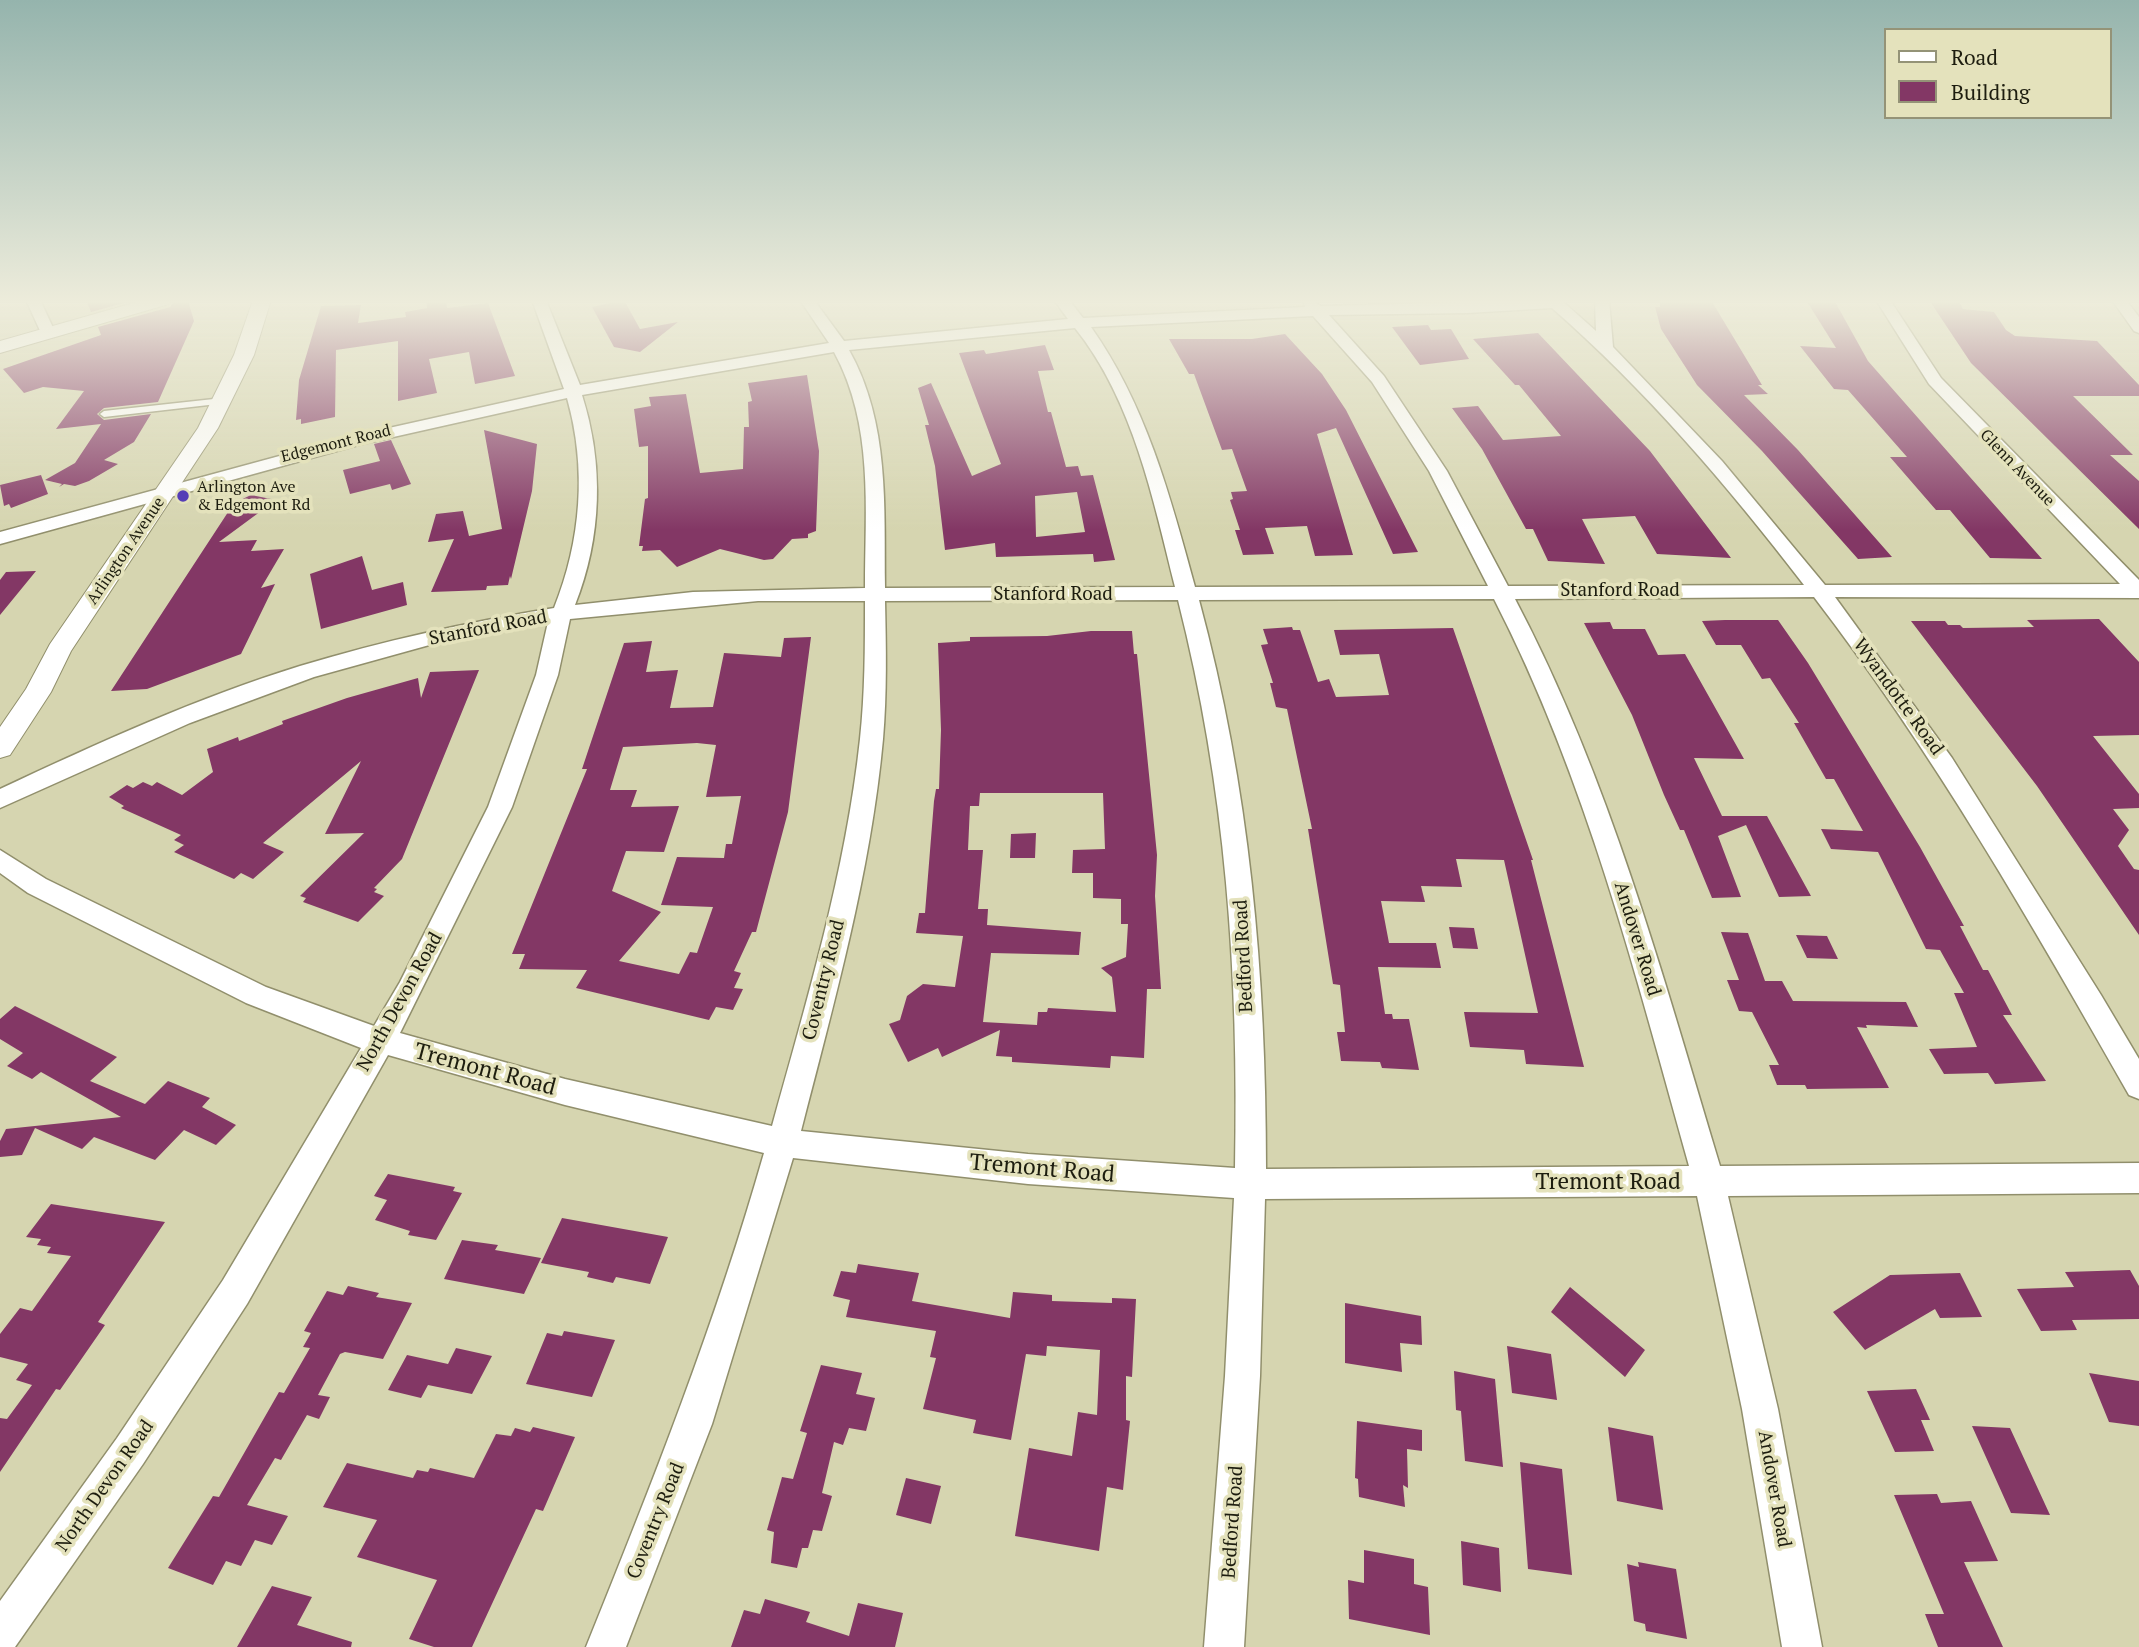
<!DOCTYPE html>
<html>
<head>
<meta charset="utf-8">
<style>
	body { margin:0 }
	#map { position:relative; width:2139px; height:1647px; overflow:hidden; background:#d6d5b0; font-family:"PT Serif",serif }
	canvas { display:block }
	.legend { position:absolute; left:1884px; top:28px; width:228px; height:91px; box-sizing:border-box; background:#e4e2bc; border:2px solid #949377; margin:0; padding:9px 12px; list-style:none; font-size:21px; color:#1d1d0f }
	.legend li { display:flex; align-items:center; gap:14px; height:35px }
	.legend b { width:35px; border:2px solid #949377 }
</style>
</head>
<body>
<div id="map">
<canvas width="2139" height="1647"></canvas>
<ul class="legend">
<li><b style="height:9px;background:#fff"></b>Road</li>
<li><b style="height:19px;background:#833765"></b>Building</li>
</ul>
</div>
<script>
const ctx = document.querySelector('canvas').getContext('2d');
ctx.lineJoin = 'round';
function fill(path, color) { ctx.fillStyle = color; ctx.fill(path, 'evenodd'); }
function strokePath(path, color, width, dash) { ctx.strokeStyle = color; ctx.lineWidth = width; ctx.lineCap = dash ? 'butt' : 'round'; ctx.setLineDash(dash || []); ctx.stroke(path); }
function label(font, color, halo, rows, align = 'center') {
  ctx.font = font + ' "PT Serif",serif'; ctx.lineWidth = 7; ctx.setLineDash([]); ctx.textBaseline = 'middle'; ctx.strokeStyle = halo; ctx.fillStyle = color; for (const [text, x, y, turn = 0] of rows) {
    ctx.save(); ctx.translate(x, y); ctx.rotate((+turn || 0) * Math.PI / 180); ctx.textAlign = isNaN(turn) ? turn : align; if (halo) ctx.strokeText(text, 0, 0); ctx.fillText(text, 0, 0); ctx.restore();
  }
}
fill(new Path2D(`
	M86,300H135L91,312Z
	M175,300H188L194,321L158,402L104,408L97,414L104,420L151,414L134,442L104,460L118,464L89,481L75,486L64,484L59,487L62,484L45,480L75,463L101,424L56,429L84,391L43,387L24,393L3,369L101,335L98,327L170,307Z
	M426,300H446L447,308L488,303L515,376L475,384L469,352L429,359L437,393L398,401V341L336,350L335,417L301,424V419L296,420L299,380L321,306L361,305L358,323L406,317L405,312L427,308Z
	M624,300L640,329L678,322L640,352L614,347L592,307Z
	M1660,300H1711L1762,385H1758L1768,394L1744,395L1798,450L1892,557L1858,559L1762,451L1697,385L1661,329L1655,307H1660Z
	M1806,300H1834L1868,361L2042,559L1990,558L1950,510H1936L1890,457H1907L1848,390L1834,389L1800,346L1836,348Z
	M1929,300H1958L1963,309L1994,312L2006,330L2015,336L2097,341L2139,385V396H2073L2133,455H2110L2139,481V529L1971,363Z
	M1428,325L1431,330L1451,329L1469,359L1420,365L1392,327Z
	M1538,333L1650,451L1731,558L1657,554L1635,516L1582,519L1605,564L1548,561L1533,529H1526L1482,449L1452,408L1478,406L1503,440L1561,436L1519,385H1515L1473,339Z
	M1285,334L1322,374L1346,410L1418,552L1393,554L1336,428L1317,434L1353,555L1315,556L1307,526L1265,528L1274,554L1243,555L1235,530H1240L1230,500L1233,499L1231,492L1247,491L1232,449L1222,450L1194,374H1189L1169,339H1252Z
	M1045,345L1054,370L1038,371L1048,412H1051L1066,467L1078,466L1081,476L1093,475L1115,560L1094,562L1093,554L996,557L995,543L945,550L935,466L925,425H929L918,388L931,383L972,476L1001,464L959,353L984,350L986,354ZM1077,492L1085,532L1036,537L1035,496Z
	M807,375L819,451L816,531L808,534V538L792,539L773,559L764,560L720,549L677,567L660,550L642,551L643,546H639L645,499L648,498V446L639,447L634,409L651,406L649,397L686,394L700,473L743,469L744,427H749L748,402L752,401L748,383Z
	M484,430L537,444L532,491L511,579L510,576L508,585L487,586L486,590L431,592L454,539L428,542L436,514L463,511L469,536L502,529Z
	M391,440L411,484L392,490L390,484L350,494L343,470L380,461L374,444Z
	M41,475L48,494L11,508L9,504L4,506L0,485Z
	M251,495L276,500L219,542L257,540L251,551L284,549L261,588L275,584L241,654L147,689L111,691L234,503Z
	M362,556L372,590L403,582L407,605L321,629L310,574Z
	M36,571L0,615V580L6,572Z
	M2099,619L2139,662V735L2093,736L2139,794V808L2113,809L2129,830L2118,846L2134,869L2139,870V935L2037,786L1911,621H1945L1948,625H1960L1963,628L2034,627L2027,620Z
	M1725,620H1778L1808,663L1920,847L1964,926H1960L1983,970H1988L2012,1015H2003L2046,1081L1995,1084L1988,1073L1944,1074L1929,1049L1977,1047L1954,993H1964L1940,950L1926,949L1878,852L1831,849L1821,829L1863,831L1834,779H1826L1794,723H1799L1770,678L1762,679L1741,645H1716L1702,621Z
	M1610,622L1613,629H1645L1658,655L1685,654L1744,759L1694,758L1722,816H1767L1811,896L1779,897L1746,825L1718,836L1741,897L1712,898L1684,830H1680L1664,795L1632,715L1584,623Z
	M1292,627L1293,630H1300L1318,682L1329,679L1336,697L1389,695L1379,654L1340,655L1334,630L1453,628L1533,860H1531L1584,1067L1526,1064L1524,1050L1470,1047L1464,1012L1538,1013L1504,860L1456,859L1462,887L1421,886L1425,902L1381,901L1389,943H1436L1441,968L1378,967L1385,1014H1392L1393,1019H1409L1419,1070L1382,1068L1380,1062L1341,1061L1337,1032H1345L1340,985L1333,984L1308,829H1312L1287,709L1276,707L1270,683H1273L1261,645L1268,644L1263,629Z
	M1091,631H1132L1134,654H1137L1157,855L1155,896L1161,989H1147L1144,1058L1111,1056L1110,1068L1012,1062V1057L996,1056L1000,1030L942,1057L938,1048L908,1062L889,1024L900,1020L907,996L923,984L955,987L963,936L916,933L919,913H925L934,801L936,789H939L941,730L938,643L970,641V637L1047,636ZM980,793H1103L1105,849L1073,850L1072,873H1093V898L1121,899V924H1128L1126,957L1101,968L1112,977L1116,1012L1048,1008L1047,1012H1038L1037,1025L983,1022L991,953L1079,955L1081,932L987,925L988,909H978L983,850H968L970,806H979Z
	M811,637L788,812L756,932H752L734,971L741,973L734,988L743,989L733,1010L716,1007L709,1020L576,988L587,970L519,969L525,954H512L587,769H582L624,643L652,641L646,672L678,670L670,708L713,707L724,653L781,657L784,638ZM697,743L716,745L706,797L741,796L732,844H726L724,858L677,857L661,905L713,907L697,953L690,952L679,974L619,961L661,912L612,891L626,851L664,852L679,806L631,807L637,790H610L623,747Z
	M479,670L402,859L374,888L377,889L374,892L384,896L358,922L303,902L306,898L300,896L364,833L325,834L361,761L263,843L284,852L253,879L241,873L234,879L174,852L184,845L174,840L181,835L121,808L124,806L109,797L127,785L133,788L143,782L152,786L157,782L182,795L213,772L207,749L238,737L239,741L283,724L282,721L347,698L418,678L421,698L430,672Z
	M1036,833L1035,858H1010L1011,834Z
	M1449,927L1474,928L1478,949L1453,948Z
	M1721,932L1748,933L1765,981H1782L1793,1001L1906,1002L1918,1027L1866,1025L1867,1028L1857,1027L1889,1088L1807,1089L1805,1085H1777L1769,1065H1779L1752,1012L1739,1011L1727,980H1739Z
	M1796,935L1827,936L1838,959L1807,958Z
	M15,1006L117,1057L90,1081L145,1104L168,1081L210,1098L202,1107L236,1125L216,1145L184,1130L155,1160L94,1137L82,1149L35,1128L22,1155L0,1157V1141L6,1129L121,1117L41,1072L32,1079L7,1066L23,1053L0,1039V1019Z
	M388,1174L455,1187L453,1191L462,1193L436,1240L408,1235L410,1231L375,1220L387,1200L374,1196Z
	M51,1204L165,1222L98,1322L105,1325L60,1390L56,1389L0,1472V1418L7,1419L32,1385L16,1380L28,1364L0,1357V1334L20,1308L32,1311L71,1256L47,1253L51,1247L37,1245L41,1239L26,1237Z
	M562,1218L668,1237L650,1284L616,1277L613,1283L587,1277L589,1272L541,1263Z
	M462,1240L498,1245L495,1250L541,1258L524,1294L444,1279Z
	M858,1264L919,1273L912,1301L1010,1318L1013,1292L1052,1295V1301L1112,1303V1298L1136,1299L1132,1377L1126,1376V1420L1130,1421L1123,1490L1107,1487L1099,1551L1015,1536L1029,1448L1072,1456L1078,1412L1097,1415L1100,1350L1047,1346L1046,1356L1026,1354L1011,1440L973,1433L976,1420L923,1409L936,1358L930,1357L936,1331L846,1317L850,1300L833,1296L841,1271L856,1273Z
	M2130,1270L2139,1286V1319L2072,1320L2077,1330L2041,1331L2017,1289L2074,1287L2065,1272Z
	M1960,1273L1982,1317L1940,1318L1935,1309L1865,1350L1833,1312L1890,1275Z
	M348,1286L379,1293L376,1297L412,1303L383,1359L345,1352L340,1354L318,1395L330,1397L319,1419L307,1415L281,1460L275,1458L247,1505L288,1516L272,1545L255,1540L241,1566L226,1561L213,1585L168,1568L213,1496L219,1497L279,1392L284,1393L310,1348L303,1347L311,1333L304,1331L327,1291L343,1295Z
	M1570,1287L1645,1350L1625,1377L1551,1312Z
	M1345,1303L1421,1316L1422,1345L1400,1343L1402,1372L1345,1363Z
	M564,1331L615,1340L592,1397L526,1384L547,1333L562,1336Z
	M1507,1346L1551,1354L1557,1400L1512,1393Z
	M456,1348L492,1356L472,1394L428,1385L421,1398L388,1390L407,1355L448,1364Z
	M821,1365L862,1373L856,1394L875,1398L866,1431L849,1428L843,1445L834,1442L822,1493L832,1496L822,1531L813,1530L808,1548H802L797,1568L771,1563L774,1532L767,1530L782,1477L793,1479L807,1433L800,1431Z
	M1454,1371L1495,1379L1503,1467L1465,1461L1461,1411L1456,1410Z
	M2089,1373L2139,1381V1426L2109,1422Z
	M1916,1389L1930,1420H1921L1934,1451L1895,1452L1867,1391Z
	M1357,1421L1422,1430V1451L1407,1449L1408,1488L1403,1485L1405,1507L1359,1497L1358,1479L1355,1478Z
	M1972,1426L2010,1428L2050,1515L2011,1513Z
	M533,1427L575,1437L543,1511L536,1509L472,1647H434L409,1639L437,1580L357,1557L377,1520L323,1507L347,1463L413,1478L417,1470L428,1472L430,1468L474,1478L496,1434L511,1436L515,1428L530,1432Z
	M1608,1427L1653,1436L1663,1510L1617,1501Z
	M1520,1462L1562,1469L1572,1575L1528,1569Z
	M906,1478L941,1486L931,1524L896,1515Z
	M1937,1494L1941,1503L1971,1501L1998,1561L1964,1562L2003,1647H1938L1925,1614H1944L1894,1495Z
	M1461,1541L1499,1548L1501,1592L1463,1585Z
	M1364,1550L1414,1559V1584L1428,1587L1430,1635L1349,1619L1348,1580L1364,1583Z
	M1638,1562L1676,1569L1687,1639L1646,1631L1645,1624L1634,1621L1627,1564L1639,1567Z
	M272,1586L312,1597L297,1625L352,1642L351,1647H237Z
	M765,1599L810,1612L806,1622L849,1636L858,1603L903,1613L895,1647H731L744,1610L760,1614Z`), '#833765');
const service = new Path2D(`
	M223,398L226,399V403L104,417L100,414L104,411Z`);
const minor = new Path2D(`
	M26,300H40L55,332L52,335H42Z
	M532,300H546L580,385L829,343L800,300H814L844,341L1068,319L1054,300H1069L1083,318L1305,307L1304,304L1310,300L1321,306L1561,300L1596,331L1595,300H1609L1613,347L1722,461L1825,585L2120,584L1929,384L1876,300H1890L1941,378L2139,580V598L1835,597L1952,758L2101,995L2139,1059V1099L2129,1095C2032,924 1934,753 1814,597L1515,599C1609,777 1662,973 1720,1166L2139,1163V1193L1728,1196L1778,1409L1822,1647H1782L1742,1409L1697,1196L1265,1199L1260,1376L1244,1647H1204L1225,1376L1234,1198L1028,1184L793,1158L712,1424L626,1647H586C652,1484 716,1322 764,1153L565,1105L388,1055L247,1304L143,1464L15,1647H0V1601L117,1438L223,1280L361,1048L246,1003L28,893L0,873V850L46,879L266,987L374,1026L400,982L488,807L536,675L548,622L433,644L314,677L190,723L0,808V789C98,743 197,698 300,666C383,641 468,622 554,608C581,541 587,468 567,398L362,444L0,544V532L353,436L564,389ZM1552,308C1646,390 1728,486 1804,585L1508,586L1447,471L1384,376L1329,315L1467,313ZM1313,316L1372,382L1429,471L1488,586L1195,587C1170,495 1146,405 1091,327ZM1075,328C1133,400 1153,499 1175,587L885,588C884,507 890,423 849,350ZM834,352C874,425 865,508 865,588L693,592L575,605C602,537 604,464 582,395ZM1494,599C1586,778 1635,973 1689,1166L1266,1169C1266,974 1250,789 1199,600ZM1178,600C1226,789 1239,974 1235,1168L1028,1154L801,1131C834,1003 871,871 883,739C887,693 886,647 885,601ZM758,601H865C865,647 865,693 860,739C846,870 807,1000 772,1126L565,1079L400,1033L512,807L558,675L570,619Z
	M2112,300H2126L2139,317V333L2134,331Z`);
const tertiary = new Path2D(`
	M144,300H172L169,304L0,353V341Z
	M253,300H271L254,355L218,428L71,651L51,692L10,755L0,758V727L26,689L50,644L198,428L234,355Z`);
strokePath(service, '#918f6c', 3);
strokePath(minor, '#918f6c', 3);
strokePath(tertiary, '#918f6c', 2);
fill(service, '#fff');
fill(minor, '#fff');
fill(tertiary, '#fff');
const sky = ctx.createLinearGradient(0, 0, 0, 530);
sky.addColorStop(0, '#95b4ad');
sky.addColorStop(0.57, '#edecdb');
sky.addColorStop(1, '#edecdb00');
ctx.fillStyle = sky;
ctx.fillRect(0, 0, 2139, 530);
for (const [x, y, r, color] of [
	[183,496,7,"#553eb6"]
]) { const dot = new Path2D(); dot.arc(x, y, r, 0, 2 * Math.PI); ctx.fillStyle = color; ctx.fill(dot); strokePath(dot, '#e4e2bc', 2.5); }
label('16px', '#1d1d0f', '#e4e2bc', [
	["Edgemont Road",336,444,-14],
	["Glenn Avenue",2017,468,46],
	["Arlington Avenue",126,551,-56]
]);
label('16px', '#1d1d0f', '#e4e2bc', [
	["Arlington Ave",197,487],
	["& Edgemont Rd",197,505]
], 'left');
label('19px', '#1d1d0f', '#e4e2bc', [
	["Stanford Road",1620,591],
	["Stanford Road",1053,595],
	["Stanford Road",488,628,-11],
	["Wyandotte Road",1898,697,54],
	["Andover Road",1637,939,73],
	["Bedford Road",1244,956,-93],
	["Coventry Road",824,980,-76],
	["North Devon Road",400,1002,-61],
	["North Devon Road",105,1486,-55],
	["Andover Road",1774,1489,80],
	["Coventry Road",656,1521,-68],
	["Bedford Road",1233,1522,-86]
]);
label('23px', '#1d1d0f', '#e4e2bc', [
	["Tremont Road",485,1070,15],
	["Tremont Road",1042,1169,5],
	["Tremont Road",1608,1182]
]);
</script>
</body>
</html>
